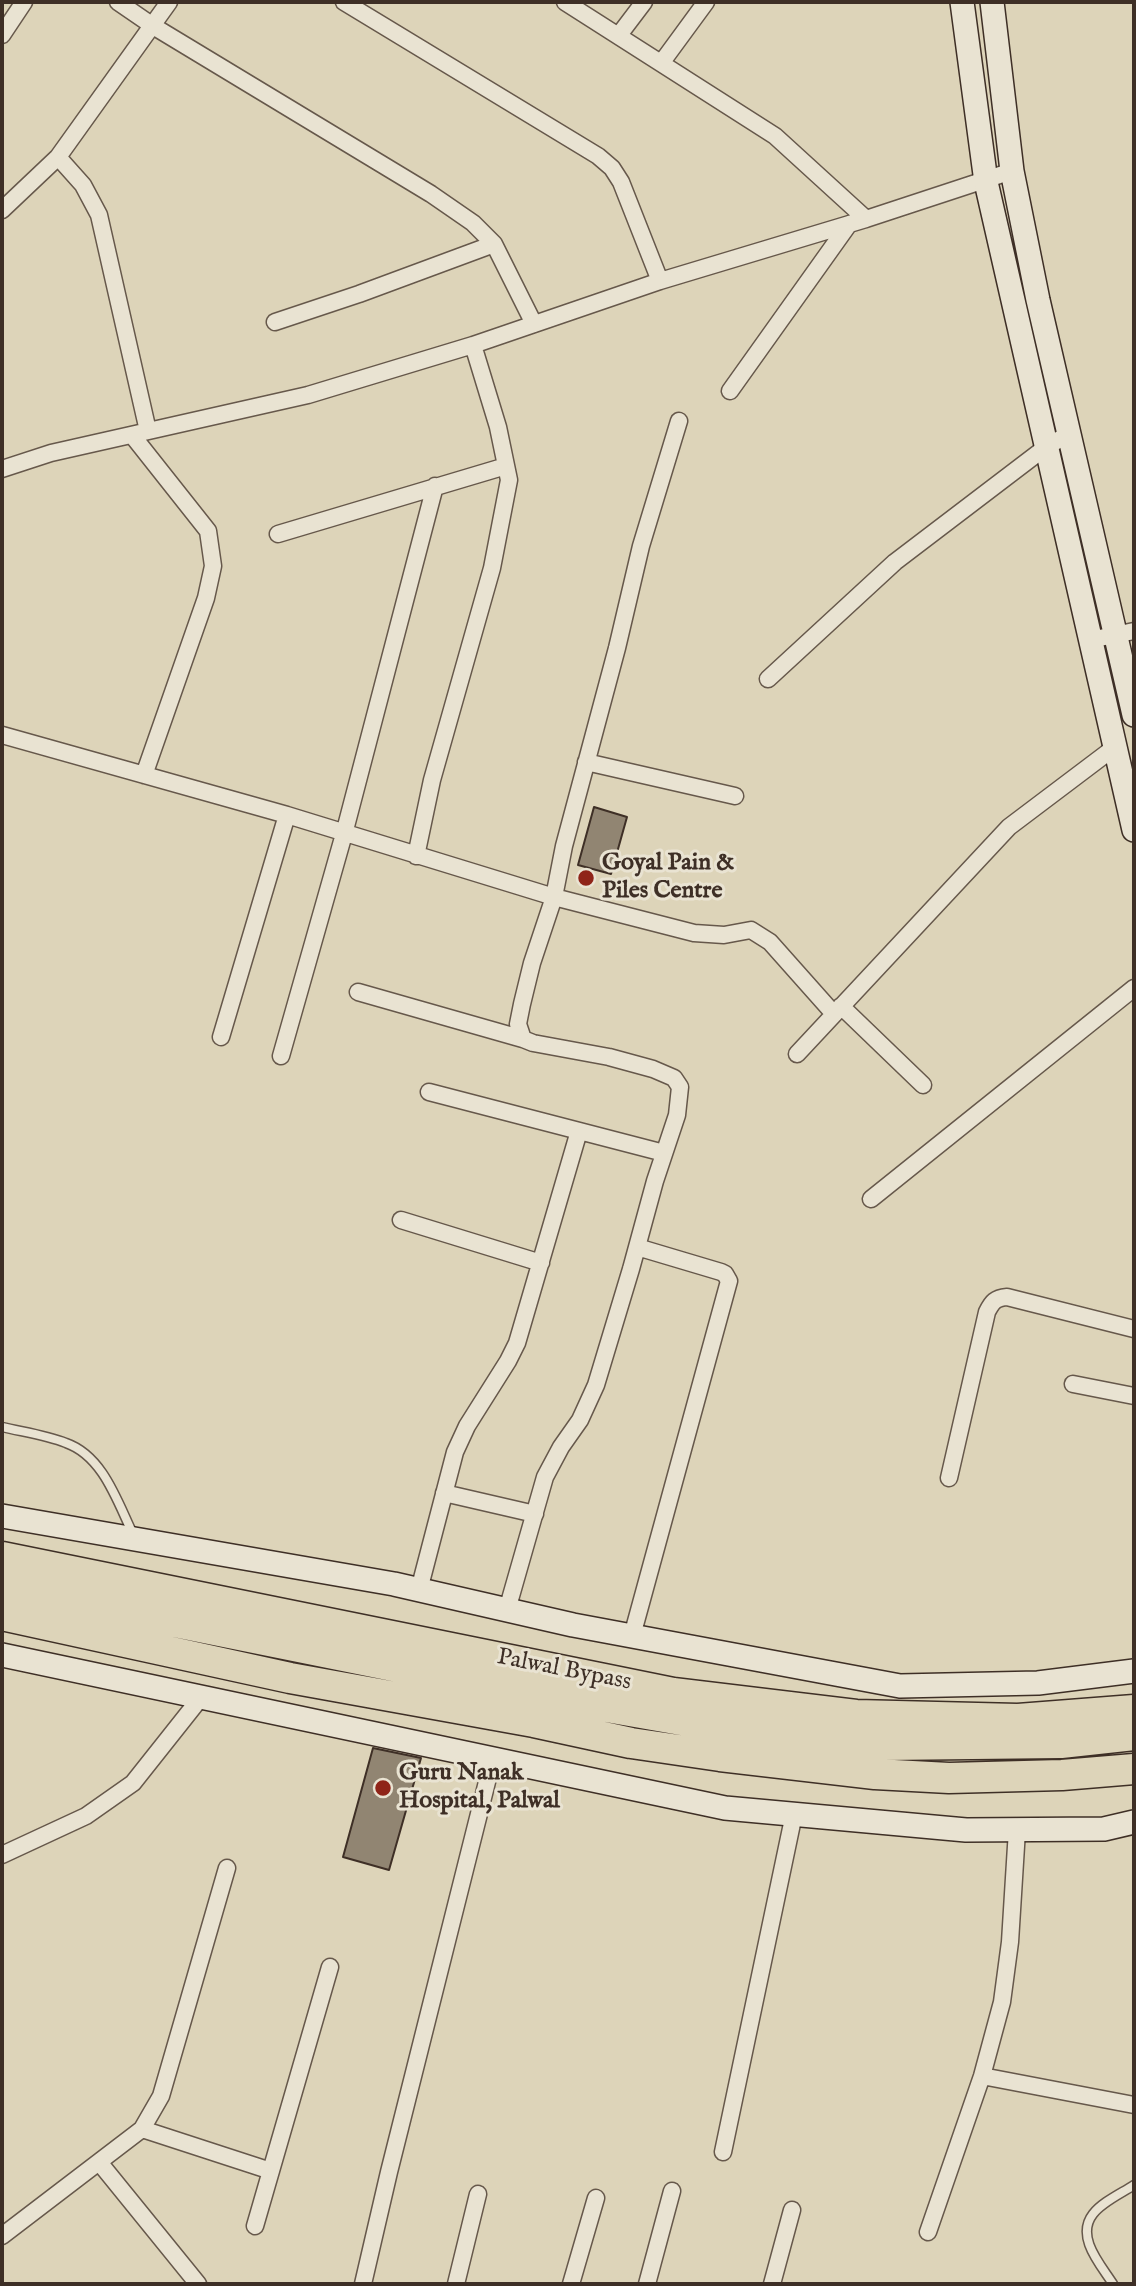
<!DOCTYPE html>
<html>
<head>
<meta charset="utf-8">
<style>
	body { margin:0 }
	#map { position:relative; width:1136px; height:2286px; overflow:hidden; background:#ddd4b9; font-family:"IM FELL English",serif }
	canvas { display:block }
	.frame { position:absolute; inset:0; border:4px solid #3e2f26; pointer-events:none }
</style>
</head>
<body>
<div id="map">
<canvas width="1136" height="2286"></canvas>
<div class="frame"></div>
</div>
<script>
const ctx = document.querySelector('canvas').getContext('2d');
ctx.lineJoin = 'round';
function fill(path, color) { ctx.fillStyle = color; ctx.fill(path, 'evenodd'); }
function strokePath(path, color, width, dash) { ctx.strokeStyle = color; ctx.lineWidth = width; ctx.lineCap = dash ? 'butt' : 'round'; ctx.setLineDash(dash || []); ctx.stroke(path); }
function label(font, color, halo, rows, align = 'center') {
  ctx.font = font + ' "IM FELL English",serif'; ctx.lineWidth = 6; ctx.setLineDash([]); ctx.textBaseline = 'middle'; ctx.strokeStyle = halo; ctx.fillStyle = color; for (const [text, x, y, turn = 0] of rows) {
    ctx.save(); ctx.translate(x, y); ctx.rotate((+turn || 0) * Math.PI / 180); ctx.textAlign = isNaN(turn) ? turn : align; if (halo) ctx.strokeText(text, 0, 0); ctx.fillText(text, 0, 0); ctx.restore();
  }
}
const building = new Path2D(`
	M594,807L627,817L611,874L578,865Z
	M373,1748L421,1758L389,1870L343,1857Z`);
fill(building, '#918572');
strokePath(building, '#3e2f26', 2);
const lane = new Path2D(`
	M2,1427C23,1432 46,1435 66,1443C103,1456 117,1501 133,1534
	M1113,2284C1101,2265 1075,2237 1093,2214C1102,2202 1122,2193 1134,2185`);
const street = new Path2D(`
	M118,2L153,26L431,194L473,223L494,244L534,324
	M344,2L598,156L612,168L621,182L660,281
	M565,2L775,136L866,219L1012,171
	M2,35L24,2
	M619,35L644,2
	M662,62L706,2
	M2,210L58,157
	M275,322L359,294L494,244
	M473,345L660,281L866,219
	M730,391L849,224
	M679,421L641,546L617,648L564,846L554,897L694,933L724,935L751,930L770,942L834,1014
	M148,431L99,215L83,185L58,157L169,2
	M132,435L208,531L213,566L206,598L144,775
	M2,469L51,453L308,395L473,345L498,427L509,480L492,568L432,780L416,856
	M278,534L506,466
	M1090,640L1134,631
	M768,679L895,562L1046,447L1069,434
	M2,735L287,815L554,897L532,963L522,1004L518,1024L523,1039L533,1043L609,1057L653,1069L674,1078L680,1087L677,1115L655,1181L631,1269L596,1385L580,1420L561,1447L545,1477L507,1610
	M586,762L735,796
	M358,992L523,1039
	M841,1006L923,1085
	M221,1037L287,815
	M797,1054L1009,827L1115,747
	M281,1056L344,834L435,486
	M429,1092L664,1153
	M871,1199L1134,988
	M401,1220L541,1263
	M1073,1384L1134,1396
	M949,1478L987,1312C992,1302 995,1298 1007,1297L1134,1329
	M444,1493L535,1514
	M419,1590L455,1452L467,1426L508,1361L517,1343L579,1131
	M632,1636L729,1281L725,1274L721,1272L637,1247
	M2,1855L86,1816L133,1783L202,1696
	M982,2076L1134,2105
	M142,2129L271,2171
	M723,2152L794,1814
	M99,2162L198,2284
	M255,2226L330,1967
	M928,2232L982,2076L1002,2002L1010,1942L1017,1830
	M2,2236L142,2129L161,2096L227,1868
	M363,2284L389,2172L493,1758
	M456,2284L478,2194
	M571,2284L596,2198
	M647,2284L672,2191
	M772,2284L792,2210`);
const secondary = new Path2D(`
	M962,2L986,182L1134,830
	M992,2L1012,171L1038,300L1134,715
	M2,1516L394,1584L573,1625L900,1686L1038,1683L1134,1671
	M2,1655L725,1808L966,1830L1104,1829L1134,1822`);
const highway = new Path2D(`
	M2,1557L673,1693L856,1715L1018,1719L1134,1710
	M2,1587L527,1693L721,1727L884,1745L1061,1743L1134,1735
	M2,1615L290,1678L534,1722L631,1743L720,1756L875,1774L949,1778L1062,1775L1134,1769`);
strokePath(lane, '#66584b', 11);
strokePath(street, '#66584b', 19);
strokePath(secondary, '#3e2f26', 26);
strokePath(highway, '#3e2f26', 33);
strokePath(lane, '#e9e3d2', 8);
strokePath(street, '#e9e3d2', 16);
strokePath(secondary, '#e9e3d2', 23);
strokePath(highway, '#ddd4b9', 30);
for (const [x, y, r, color] of [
	[586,878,9,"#8f2418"],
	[383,1788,9,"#8f2418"]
]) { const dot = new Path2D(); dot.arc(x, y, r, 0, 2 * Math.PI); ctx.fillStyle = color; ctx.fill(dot); strokePath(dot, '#e9e3d2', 2.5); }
label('bold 24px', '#3e2f26', '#e9e3d2', [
	["Goyal Pain &",602,864],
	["Piles Centre",602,892],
	["Guru Nanak",399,1774],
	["Hospital, Palwal",399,1802]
], 'left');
label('24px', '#3e2f26', '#e9e3d2', [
	["Palwal Bypass",564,1671,11]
]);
</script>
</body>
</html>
